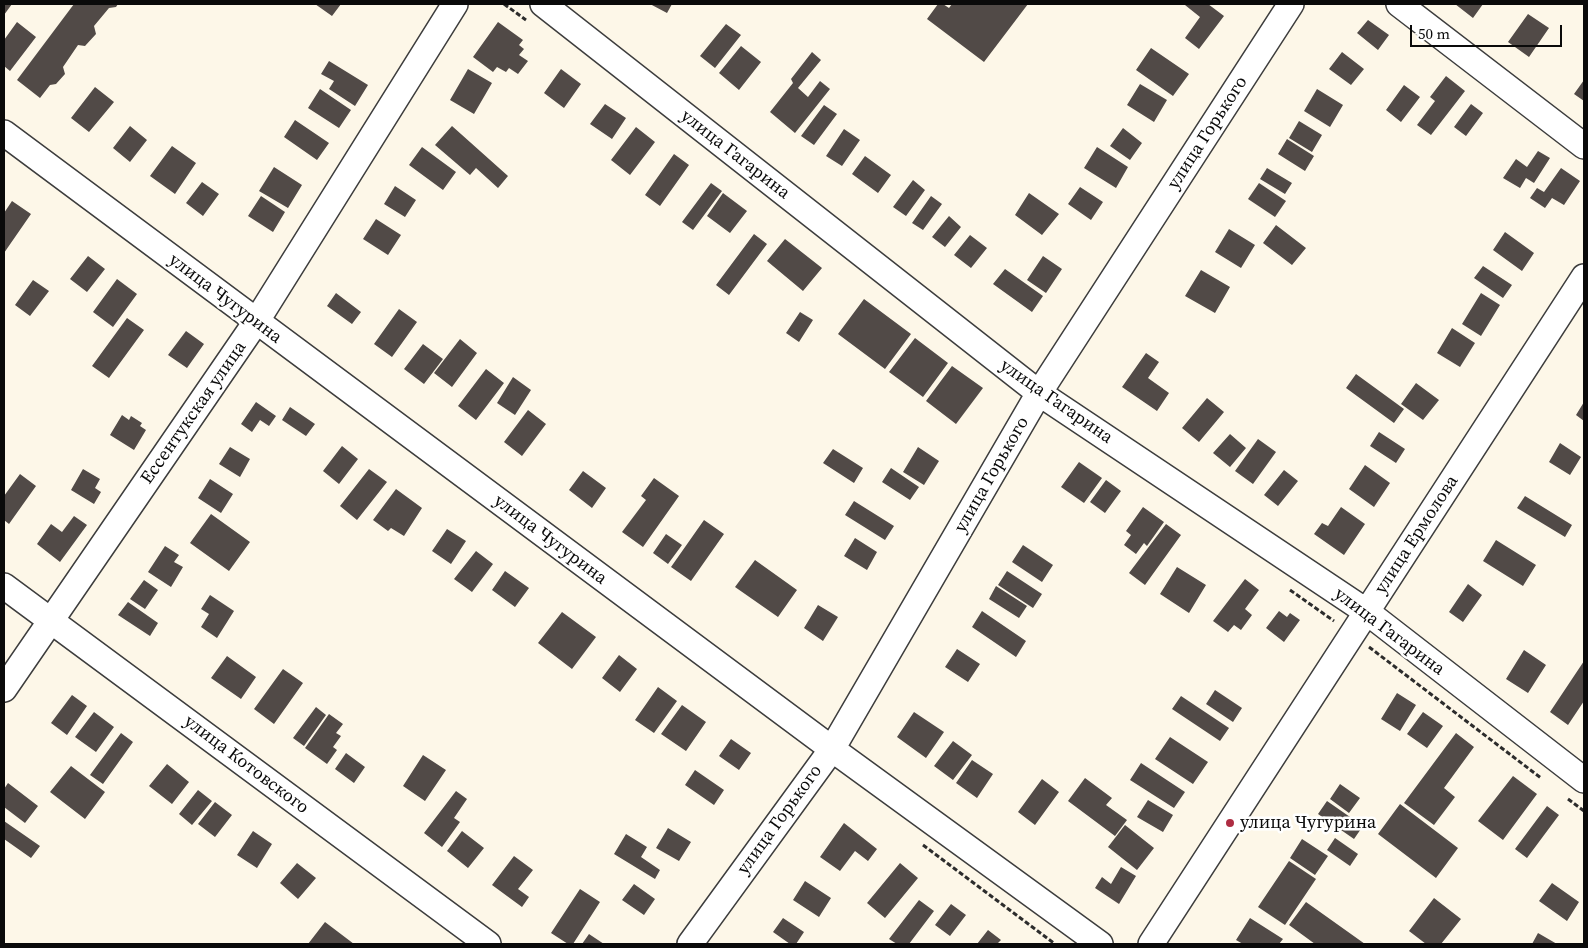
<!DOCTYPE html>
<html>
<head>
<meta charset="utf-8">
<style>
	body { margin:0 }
	#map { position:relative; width:1588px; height:948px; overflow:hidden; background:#fdf7e8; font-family:"Source Serif 4",serif }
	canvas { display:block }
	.frame { position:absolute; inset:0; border:5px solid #0a0a0a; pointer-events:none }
	.scale { position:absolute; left:1410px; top:25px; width:152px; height:22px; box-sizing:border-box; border:2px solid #0a0a0a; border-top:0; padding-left:6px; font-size:15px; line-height:18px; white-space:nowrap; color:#0a0a0a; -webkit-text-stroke:4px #fff; paint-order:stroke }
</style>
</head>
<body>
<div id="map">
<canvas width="1588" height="948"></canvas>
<div class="frame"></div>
<div class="scale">50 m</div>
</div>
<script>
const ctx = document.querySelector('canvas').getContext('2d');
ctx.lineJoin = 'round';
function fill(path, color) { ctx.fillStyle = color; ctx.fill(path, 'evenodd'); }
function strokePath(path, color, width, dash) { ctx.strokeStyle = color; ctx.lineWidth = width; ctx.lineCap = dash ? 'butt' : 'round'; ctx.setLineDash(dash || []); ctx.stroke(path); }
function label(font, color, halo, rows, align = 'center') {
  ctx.font = font + ' "Source Serif 4",serif'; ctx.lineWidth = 5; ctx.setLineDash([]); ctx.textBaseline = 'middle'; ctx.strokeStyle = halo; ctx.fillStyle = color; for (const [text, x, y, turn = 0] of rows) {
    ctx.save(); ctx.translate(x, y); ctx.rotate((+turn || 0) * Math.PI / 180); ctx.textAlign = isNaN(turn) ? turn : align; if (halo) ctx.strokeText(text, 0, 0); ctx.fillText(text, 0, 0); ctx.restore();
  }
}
fill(new Path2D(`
	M4,4H12L4,15Z
	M74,4H118L116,7L109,8L94,26L96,34L85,46L78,45L63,67L65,74L56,84L50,85L40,98L17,80Z
	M315,4H341L332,16Z
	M650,4H672L667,13Z
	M938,4H943L949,8L952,4H1028L984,62L927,19Z
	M1187,4H1208L1224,16L1199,49L1185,38L1200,17L1185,5Z
	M1455,4H1483L1473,18Z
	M1528,14L1549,28L1529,57L1508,42Z
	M1368,20L1389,35L1378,50L1357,33Z
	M17,22L36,37L10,71L4,66V40Z
	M498,22L523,40L519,45L524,49L519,55L528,61L518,74L509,68L506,72L497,67L493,72L473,57Z
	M726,24L741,35L715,68L700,56Z
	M741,46L761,62L739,90L719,73Z
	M1151,48L1189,74L1173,96L1136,70Z
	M812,52L821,60L798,88L808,97L820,81L830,89L795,133L770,112L793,83L791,79Z
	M1342,52L1364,69L1351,85L1329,69Z
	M329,61L368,85L355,106L329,89L334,81L321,74Z
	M468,69L492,83L474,114L450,100Z
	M561,69L581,84L564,108L544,93Z
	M1446,76L1465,91L1431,135L1417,125L1435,101L1430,97Z
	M1584,80V101L1574,94Z
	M1140,84L1167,100L1154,122L1127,105Z
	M1404,85L1420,97L1401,122L1386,110Z
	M95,87L114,102L89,132L71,118Z
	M320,89L351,110L339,128L308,108Z
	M1317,89L1343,105L1330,127L1304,111Z
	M605,104L626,118L612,139L590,124Z
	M1471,104L1483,113L1466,136L1454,127Z
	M824,105L837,114L814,145L801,136Z
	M295,120L329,143L317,160L284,137Z
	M1299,121L1322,135L1312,152L1289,138Z
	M130,126L147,140L130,162L113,148Z
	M452,126L508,176L498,188L476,168L470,175L435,145Z
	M636,127L655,142L630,175L611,160Z
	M1123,128L1142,143L1130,160L1110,146Z
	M844,129L860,140L842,166L826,156Z
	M1287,139L1314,156L1305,171L1278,154Z
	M172,146L196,163L175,194L150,176Z
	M422,147L456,172L443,190L409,165Z
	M1097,147L1128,167L1116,188L1084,168Z
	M1538,151L1550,158L1534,183L1526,178L1520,188L1503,178L1516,159L1527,167Z
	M674,154L689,165L660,206L645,195Z
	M865,156L891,175L878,193L852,174Z
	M274,167L302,185L288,208L259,191Z
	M1267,168L1292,183L1285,194L1260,179Z
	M1561,168L1580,181L1564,205L1552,198L1545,208L1530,198L1537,188L1544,192Z
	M913,180L925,190L906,216L893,207Z
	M202,182L219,194L203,216L186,203Z
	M711,183L722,191L693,230L682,222Z
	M1259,183L1286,201L1275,217L1248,199Z
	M395,186L416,200L405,217L384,204Z
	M1080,187L1103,202L1091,220L1068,204Z
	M723,193L747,211L730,233L707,216Z
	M1029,193L1059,214L1042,235L1015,215Z
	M261,196L285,212L273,232L248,216Z
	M931,196L942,204L923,230L912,223Z
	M12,201L31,214L4,253V213Z
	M949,216L961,227L945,247L932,237Z
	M376,219L401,235L388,255L363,239Z
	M1276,225L1306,248L1292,265L1263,243Z
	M1229,229L1255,245L1241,268L1215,252Z
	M1505,232L1534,253L1522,271L1493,250Z
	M754,234L767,244L729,295L716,285Z
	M970,235L987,248L971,268L954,255Z
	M785,239L822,268L803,291L767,261Z
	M88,256L105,269L87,292L70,279Z
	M1043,256L1062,269L1046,293L1027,280Z
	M1483,266L1512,285L1503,298L1474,278Z
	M1005,269L1043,296L1032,312L993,284Z
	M1201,270L1230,287L1215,313L1185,296Z
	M117,279L137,294L113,327L93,312Z
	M33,280L49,291L30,316L15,305Z
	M336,293L361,312L352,324L327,306Z
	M1481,293L1500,305L1481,336L1462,324Z
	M864,299L911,334L885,369L838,334Z
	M399,309L417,322L392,357L374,344Z
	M800,312L813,320L799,342L786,333Z
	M127,318L144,330L109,378L92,366Z
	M1452,328L1475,343L1460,367L1437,353Z
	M186,331L204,344L187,368L168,355Z
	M915,338L948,363L923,397L889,372Z
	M460,339L477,353L452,387L434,373Z
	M423,344L443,359L424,384L404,369Z
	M1146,353L1159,362L1148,378L1169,393L1157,411L1122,387Z
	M952,366L983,388L956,424L926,401Z
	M486,369L504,383L476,420L458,406Z
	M1356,374L1404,409L1394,423L1346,388Z
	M513,377L531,390L515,415L497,403Z
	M1416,383L1439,400L1423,420L1401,404Z
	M1207,398L1224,412L1199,442L1182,428Z
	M256,402L276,416L269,426L260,420L252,432L241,424Z
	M1584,402V421L1576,415Z
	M290,407L315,424L306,436L282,420Z
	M528,410L546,424L522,456L504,442Z
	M122,415L129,420L131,416L142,423L140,426L146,430L134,450L110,435Z
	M1379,432L1405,449L1396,463L1370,446Z
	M1230,434L1246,448L1230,467L1213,453Z
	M1258,439L1276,452L1253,484L1235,471Z
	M1560,443L1581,457L1570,475L1549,462Z
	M342,446L358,459L339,484L323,471Z
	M230,447L250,459L240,477L219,464Z
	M918,447L939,461L924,485L903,472Z
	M833,449L863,468L854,483L823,463Z
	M1079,462L1102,478L1084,503L1061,487Z
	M1365,465L1390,483L1374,507L1349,489Z
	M891,468L919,487L910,500L882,482Z
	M83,469L100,479L95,488L101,492L94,504L71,490Z
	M369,469L387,482L357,520L340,506Z
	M1284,470L1298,481L1278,506L1264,495Z
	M583,471L606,488L592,508L569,490Z
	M20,474L36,486L9,524L4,520V496Z
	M654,478L679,496L643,547L622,532L646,500L641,496Z
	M210,479L233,494L221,513L198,498Z
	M1106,480L1121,491L1105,513L1090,502Z
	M396,489L422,508L404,536L391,528L388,531L373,520Z
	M1525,496L1572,525L1565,537L1517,508Z
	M854,501L894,526L885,540L845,515Z
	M1143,507L1164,522L1147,546L1144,543L1136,554L1124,545L1131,535L1126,531Z
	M1341,507L1365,524L1344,555L1314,534L1322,523L1328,526Z
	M211,514L250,542L229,571L190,543Z
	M74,516L87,525L60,562L37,544L51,524L62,532Z
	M704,520L724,534L691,581L671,567Z
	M1166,524L1181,535L1145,585L1129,573Z
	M447,529L466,541L451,564L432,551Z
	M666,534L682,545L668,564L653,553Z
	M855,538L877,552L867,570L844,556Z
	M1496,540L1536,565L1523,586L1483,561Z
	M1023,545L1053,565L1042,582L1012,562Z
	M165,546L179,555L174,562L183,567L171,587L148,572Z
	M476,551L493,564L472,592L454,579Z
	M755,560L797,590L778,617L735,587Z
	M1177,567L1206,585L1189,613L1160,594Z
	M505,571L529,588L515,607L492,590Z
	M1007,571L1042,594L1033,608L998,585Z
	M1245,579L1259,590L1245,609L1252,615L1241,630L1234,625L1228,632L1213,621Z
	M144,580L158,590L145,609L130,599Z
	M1468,584L1482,595L1463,622L1449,612Z
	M996,586L1027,606L1019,618L989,599Z
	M210,595L234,611L217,638L201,627L209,614L201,609Z
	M128,602L158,623L150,636L118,615Z
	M818,605L838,617L823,641L804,628Z
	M982,611L1026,641L1016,657L972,627Z
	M1279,611L1287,617L1290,613L1300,620L1284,642L1266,628Z
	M562,612L596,637L572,669L538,643Z
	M957,649L980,664L968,682L945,667Z
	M1524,650L1546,665L1528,693L1506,679Z
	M619,655L637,669L620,692L602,678Z
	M227,656L256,677L241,699L211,678Z
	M1584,661V701L1568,725L1550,712Z
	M283,669L303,683L274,724L254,709Z
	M658,687L677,701L654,733L635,720Z
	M1215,690L1242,708L1233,722L1206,704Z
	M1397,693L1416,705L1400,731L1381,719Z
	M72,695L87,706L67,735L51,723Z
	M1181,696L1229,728L1220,741L1172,709Z
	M682,705L706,722L686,751L661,734Z
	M316,707L326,715L304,746L293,738Z
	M94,712L114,727L96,752L75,737Z
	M914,712L944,732L926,758L897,737Z
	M1423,712L1443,726L1427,748L1407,734Z
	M329,714L343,724L336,733L341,736L333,747L337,750L327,764L305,748Z
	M121,733L133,742L103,784L90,775Z
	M1456,733L1474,747L1444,788L1455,797L1434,825L1404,803Z
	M1170,737L1208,762L1193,784L1155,759Z
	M731,739L751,753L739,770L719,756Z
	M953,741L972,755L953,780L934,766Z
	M346,753L365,767L354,783L335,769Z
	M423,755L446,770L425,801L403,786Z
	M972,760L993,774L977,798L956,783Z
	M1141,763L1185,792L1174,808L1130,780Z
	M167,764L189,782L172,804L149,786Z
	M71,766L105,792L85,819L50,792Z
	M695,770L724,790L714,805L685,785Z
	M1513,776L1537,794L1503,840L1478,821Z
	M1085,778L1112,798L1106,805L1127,820L1115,836L1068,801Z
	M1042,779L1059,792L1035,825L1018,812Z
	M8,783L38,806L25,823L4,807V789Z
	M1340,784L1360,798L1349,813L1330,799Z
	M198,790L212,801L192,825L179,814Z
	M456,791L467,799L454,818L460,822L442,847L424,833Z
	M1148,800L1173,815L1163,832L1137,817Z
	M1327,801L1363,826L1354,839L1318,814Z
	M215,802L232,815L215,837L198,824Z
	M1400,804L1458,848L1436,878L1378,834Z
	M1547,806L1559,815L1527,858L1515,849Z
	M4,821L40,846L31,858L4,839Z
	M844,823L877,849L868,861L855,851L840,871L820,857Z
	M1125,825L1154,848L1137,870L1108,847Z
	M668,828L691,842L679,861L656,848Z
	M253,831L272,844L257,868L237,855Z
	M462,831L484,848L468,868L447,851Z
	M626,834L647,847L641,857L660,870L655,879L614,854Z
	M1335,838L1358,854L1350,866L1327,850Z
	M1302,839L1328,856L1315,875L1290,858Z
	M514,856L533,870L518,889L529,897L522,907L492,885Z
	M1289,861L1316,879L1285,925L1258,907Z
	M297,863L316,878L298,899L280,883Z
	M900,863L918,878L885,918L867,903Z
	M1121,867L1136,876L1119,904L1095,888L1102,877L1111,884Z
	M805,881L831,898L819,917L793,900Z
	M1552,883L1579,902L1567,921L1539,901Z
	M634,884L655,899L644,915L622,900Z
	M580,889L600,902L573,944H568L551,933Z
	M1434,898L1461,919L1441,944H1426L1409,931Z
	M919,900L934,911L909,944H897L889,939Z
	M1306,902L1365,944H1315L1289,925Z
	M951,904L966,915L950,936L935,925Z
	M783,918L804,932L796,944H790L773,932Z
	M1250,918L1283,939L1279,944H1243L1236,940Z
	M325,922L354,944H308Z
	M988,930L1001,940L997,944H977Z
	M1538,933L1557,944H1532Z
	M589,934L604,944H582Z`), '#514a47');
const minor = new Path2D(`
	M543,4L1039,393L1367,612L1584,780
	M1399,4L1584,146
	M4,133L832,749L1100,944
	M4,586L488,944
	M4,689L256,322L455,4
	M690,944L832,749L1039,393L1291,4
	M1151,944L1584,277`);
strokePath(minor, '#3d3d3d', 28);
strokePath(new Path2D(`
	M504,4L526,20
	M1290,590L1334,621
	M1369,647L1541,778
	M1568,799L1584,811
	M923,845L1055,944`), '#2c2c2c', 3, [5, 2.5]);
strokePath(minor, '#fff', 25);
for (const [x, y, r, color] of [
	[1230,823,5,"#ae2d42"]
]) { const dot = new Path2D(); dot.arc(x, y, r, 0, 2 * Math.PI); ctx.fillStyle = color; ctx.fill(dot); strokePath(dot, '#fff', 2); }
label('18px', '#0a0a0a', '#fff', [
	["улица Горького",1208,133,-57],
	["улица Гагарина",735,155,38],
	["улица Чугурина",225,299,37],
	["улица Гагарина",1056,402,35],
	["Ессентукская улица",194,413,-55],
	["улица Горького",992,475,-60],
	["улица Ермолова",1417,535,-57],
	["улица Чугурина",550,540,37],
	["улица Гагарина",1389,632,37],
	["улица Котовского",246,765,37],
	["улица Горького",780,820,-54]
]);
label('18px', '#0a0a0a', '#fff', [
	["улица Чугурина",1240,823]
], 'left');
</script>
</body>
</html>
